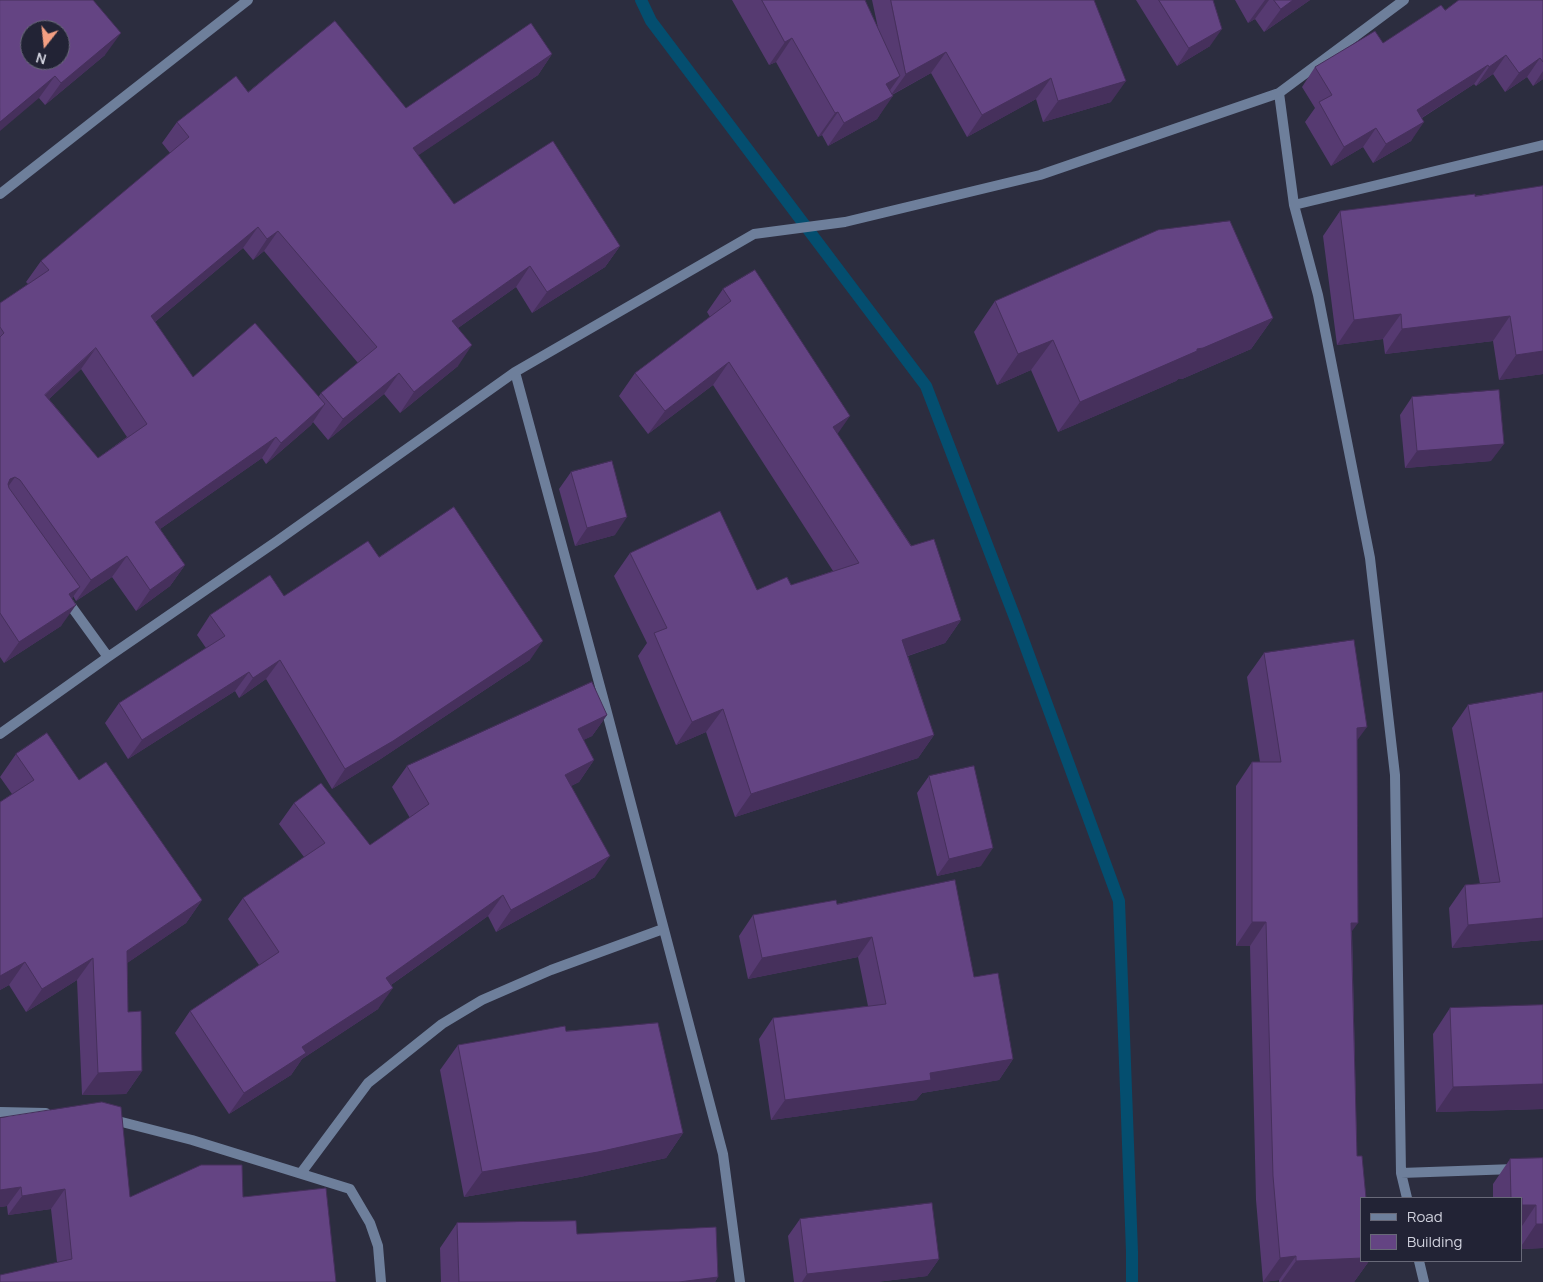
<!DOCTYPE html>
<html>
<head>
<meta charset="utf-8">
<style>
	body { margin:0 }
	#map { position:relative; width:1543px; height:1282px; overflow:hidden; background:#2c2d3f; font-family:Manrope,sans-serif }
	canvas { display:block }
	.legend { position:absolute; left:1360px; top:1197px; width:162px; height:65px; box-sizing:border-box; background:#222335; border:1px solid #686978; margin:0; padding:6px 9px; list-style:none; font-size:15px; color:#d0d1dd }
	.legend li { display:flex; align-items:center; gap:10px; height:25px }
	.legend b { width:25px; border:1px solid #686978 }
	.north { position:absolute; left:20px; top:20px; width:50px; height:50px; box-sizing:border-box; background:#222335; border:1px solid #686978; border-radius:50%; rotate:196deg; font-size:14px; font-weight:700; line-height:20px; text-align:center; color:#d0d1dd }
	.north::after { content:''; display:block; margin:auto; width:18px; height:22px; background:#f39f83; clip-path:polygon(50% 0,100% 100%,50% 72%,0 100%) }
</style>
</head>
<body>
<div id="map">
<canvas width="1543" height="1282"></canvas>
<ul class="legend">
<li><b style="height:6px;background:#6e7f9b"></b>Road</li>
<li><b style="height:14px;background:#644483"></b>Building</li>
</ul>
<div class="north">N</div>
</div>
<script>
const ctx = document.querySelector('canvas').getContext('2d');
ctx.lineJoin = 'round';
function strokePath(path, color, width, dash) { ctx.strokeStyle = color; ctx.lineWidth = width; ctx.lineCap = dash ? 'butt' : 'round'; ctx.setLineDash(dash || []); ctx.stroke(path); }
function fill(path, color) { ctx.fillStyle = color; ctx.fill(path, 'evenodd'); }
strokePath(new Path2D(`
	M641,0L651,21L926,386L1017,623L1119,901L1132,1252V1282`), '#044e6f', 12);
strokePath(new Path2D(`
	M1279,93L1294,205L1318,295L1370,558L1395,775L1401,1173L1407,1198
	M0,194L248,0
	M1294,205L1543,145
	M515,372L605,705L723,1154L740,1282
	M66,599L108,657
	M0,734L108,657L277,541L515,372L754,234L845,222L1040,175L1279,93L1404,0
	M0,1112L46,1113
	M110,1119L192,1140L350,1189L370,1223L378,1246L381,1282
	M301,1173L368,1083L442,1024L482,1000L551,970L663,929
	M1401,1173L1543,1168
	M1419,1261L1424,1282`), '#6e7f9b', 10);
fill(new Path2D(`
	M0,0L105,55L45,105L39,98Z
	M732,0H865L878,28L872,0H1094L1111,102L1043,122L1036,99L967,137L931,73L892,95L877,119L828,146L822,135L818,137L776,62L769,65Z
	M1136,0H1213L1210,46L1177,66Z
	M1235,0H1310L1264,32L1255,19L1248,23Z
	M1543,0V79L1533,86L1527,77L1505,92L1493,74L1476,86L1474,84L1422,118L1411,141L1373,163L1363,147L1331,166L1305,122L1315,108L1302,87L1315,67L1383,43L1445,10Z
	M552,54L538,75L418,155L454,204L620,246L605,267L532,313L516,287L458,328V366L400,413L384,394L328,440L313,422L311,425L266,464L262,458L160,529L185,565L170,586L136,611L112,577L76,601L73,596L72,599L61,626L4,663L0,657V303L28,284L26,282L41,261L170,153L162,143L177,122L248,92L406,108ZM243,248L253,260L264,251L358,363L321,393L319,396L193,377L155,322ZM81,369L127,437L98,458L49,399Z
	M1543,186V374L1499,380L1493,341L1385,354L1383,339L1337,345L1323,236L1340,211L1475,196Z
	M723,289L837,434L961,620L945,643L908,656L934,735L918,758L735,817L706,732L676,745L638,656L647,643L614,576L630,553L757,590L791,585L833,571L713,385L648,434L619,396L635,373L710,317L707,312Z
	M995,301L1273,318L1251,349L1182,379H1178L1176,381L1058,432L1031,370L997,385L974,332Z
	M1412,397L1491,461L1405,468L1400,415Z
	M571,472L615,535L575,546L559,489Z
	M379,557L530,660L379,760L332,789L266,679L239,698L235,691L128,759L105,723L119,703L206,648L197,635L210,615L284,596Z
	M1264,653L1357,740L1352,931L1357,1156L1362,1261H1369L1354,1282H1279V1280L1263,1282L1256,1200L1250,946H1236V786L1252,762H1260L1247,677Z
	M1468,705L1543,940L1452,948L1449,908L1465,885L1480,884L1452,728Z
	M607,715L592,736L583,740L594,760L579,782L571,786L595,877L496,932L488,916L391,985L378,1009L302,1059L291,1075L229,1114L175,1033L190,1011L259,965L228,919L243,898L304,857L279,824L294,803L370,845L410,818L392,787L407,766Z
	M16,754L79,780L202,900L186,923L127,963L128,1012L142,1071L126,1094L82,1095L77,980L26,1012L9,985L0,990V802L12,794L0,777Z
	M929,776L981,866L937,876L917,793Z
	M837,904L974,977L1013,1059L999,1080L922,1093L916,1100L771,1120L759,1039L773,1018L868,1006L858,957L748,979L739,936L753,915Z
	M1543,1005V1109L1436,1112L1433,1034L1450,1008Z
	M566,1031L683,1133L666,1158L580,1177L464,1197L440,1070L458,1045Z
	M0,1118L130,1197H243L336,1282L57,1262L51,1209L8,1215L7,1206L0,1207Z
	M1543,1158V1248L1522,1249V1198H1493V1184L1510,1159Z
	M800,1219L939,1259L927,1276L876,1282H794L788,1236Z
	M457,1223L577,1234L718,1277L715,1282H441L440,1248Z`), '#563a71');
fill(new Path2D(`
	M1265,0H1269L1255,19L1248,23Z
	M1293,0H1310L1264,32L1281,9Z
	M1222,29L1210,46L1177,66L1189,48Z
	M121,33L105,55L45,105L61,83Z
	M792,38L776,62L769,65L785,42Z
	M946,52L931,73L891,95L906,74Z
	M552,54L538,75L398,169L413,148Z
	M1506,55L1493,74L1476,86L1489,67Z
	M1540,58L1527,77L1505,92L1519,73Z
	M1488,65L1474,84L1404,129L1417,110Z
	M1543,71V79L1533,86Z
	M55,76L39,98L0,131V122Z
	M900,76L883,100L886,84Z
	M1051,78L1036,99L967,137L982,115Z
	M1126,81L1111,102L1043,122L1058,101Z
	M893,96L877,119L828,146L844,123Z
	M838,112L822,135L818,137L835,113Z
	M1424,122L1411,141L1373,163L1386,144Z
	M1376,128L1363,147L1331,166L1344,147Z
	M258,227L243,248L137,337L151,316Z
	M278,231L264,251L253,260L267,239Z
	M620,246L605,267L532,313L547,292Z
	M530,266L516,287L438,342L452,321Z
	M1401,314L1383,339L1337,345L1354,320Z
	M1510,316L1493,341L1385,354L1402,329Z
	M1273,318L1251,349L1182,379H1178L1176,381L1058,432L1080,402L1197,349Z
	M1053,340L1031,370L997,385L1018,354Z
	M472,345L458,366L400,413L414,392Z
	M96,348L81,369L31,416L45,395Z
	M1543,351V374L1499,380L1516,355Z
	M729,362L713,385L648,434L665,411Z
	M399,373L384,394L328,440L343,419Z
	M325,404L311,425L266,464L281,443Z
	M850,416L834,439L833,427Z
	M276,437L262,458L140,543L155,522Z
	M1504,444L1491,461L1405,468L1417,451Z
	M15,477L0,498L10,479Z
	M627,517L615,535L575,546L587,528Z
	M127,556L112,577L76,601L91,580Z
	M185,565L170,586L136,611L150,590Z
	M80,587L65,608L69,594Z
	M76,605L61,626L4,663L19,642Z
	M961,620L945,643L886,663L902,640Z
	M543,641L530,660L379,760L332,789L345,769Z
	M280,660L266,679L239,698L253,678Z
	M249,672L235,691L128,759L142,740Z
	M723,709L706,732L676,745L692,722Z
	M607,715L592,736L563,750L578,729Z
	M1367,727L1350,750L1357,728Z
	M934,735L918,758L735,817L751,794Z
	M594,760L579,782L550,796L565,775Z
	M993,848L981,866L937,876L949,859Z
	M610,856L595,877L496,932L511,910Z
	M503,895L488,916L371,999L386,978Z
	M202,900L186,923L111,974L127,951Z
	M1543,918V940L1452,948L1468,925Z
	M1252,922H1266L1250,946H1236Z
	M1351,923H1358L1341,946Z
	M872,937L858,957L748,979L762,958Z
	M93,958L77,980L26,1012L42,989Z
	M25,962L9,985L0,990V976Z
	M393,988L378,1009L302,1059L291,1075L229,1114L244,1093L302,1047Z
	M1013,1059L999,1080L922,1093L916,1100L771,1120L785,1100L930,1073Z
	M142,1071L126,1094L82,1095L98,1073Z
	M1543,1084V1109L1436,1112L1453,1087Z
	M683,1133L666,1158L580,1177L464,1197L482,1172Z
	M21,1187L7,1206L0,1207V1190Z
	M65,1189L51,1209L8,1215L22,1196Z
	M1522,1205H1536L1522,1226Z
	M1536,1224H1543V1248L1522,1249V1245Z
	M1296,1256L1279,1280L1263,1282L1280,1258Z
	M1362,1258V1261H1369L1354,1282H1281L1296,1261Z
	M939,1259L927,1276L876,1282H802L807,1274Z
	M718,1277L715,1282H679Z`), '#46305c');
const building = new Path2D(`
	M0,0H93L121,33L61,83L55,76L0,122ZM30,30H60V60H30Z
	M762,0H865L900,76L886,84L893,96L844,123L838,112L835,113L792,38L785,42Z
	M891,0H1094L1126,81L1058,101L1051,78L982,115L946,52L906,74Z
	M1159,0H1213L1222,29L1189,48Z
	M1274,0H1293L1281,9Z
	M1459,0H1543V62L1540,58L1519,73L1506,55L1489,67L1488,65L1417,110L1424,122L1386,144L1376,128L1344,147L1319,102L1332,95L1315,67L1375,31L1383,43L1441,5L1445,10Z
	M335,21L406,108L531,23L552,54L413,148L454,204L553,141L620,246L547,292L530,266L452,321L472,345L414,392L399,373L343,419L321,393L377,347L278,231L267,239L258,227L151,316L193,377L255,323L325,404L281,443L276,437L155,522L185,565L150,590L127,556L91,580L20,480L15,477L10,479L8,484L9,488L80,587L69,594L76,605L19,642L0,613V337L4,333L0,327V303L49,270L41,261L189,137L177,122L236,76L248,92ZM96,348L147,424L98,458L45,395Z
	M1543,186V351L1516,355L1510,316L1402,329L1401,314L1354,320L1340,211L1475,194V196Z
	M1230,221L1273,318L1203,348L1197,349V351L1080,402L1053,340L1018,354L995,301L1158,230Z
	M755,270L850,416L833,427L911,546L934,539L961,620L902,640L934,735L751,794L723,709L692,722L654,633L667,628L630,553L720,511L757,590L787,577L791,585L859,563L729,362L665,411L635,373L731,301L723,289Z
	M1499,390L1504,444L1417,451L1412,397Z
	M612,461L627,517L587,528L571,472Z
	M454,507L543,641L393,741L345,769L280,660L253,678L249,672L142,740L119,703L225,636L210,615L270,575L284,596L368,541L379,557Z
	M1354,640L1367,727L1357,728L1358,923H1351L1357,1156H1362L1366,1198H1362V1258L1296,1261V1256L1280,1258L1273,1176L1266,922H1252V762H1281L1264,653Z
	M592,682L607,715L578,729L594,760L565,775L610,856L511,910L503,895L386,978L393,988L302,1047L306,1053L244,1093L190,1011L279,952L243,898L325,843L294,803L321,783L370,845L429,804L407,766Z
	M1543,692V918L1468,925L1465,885L1500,882L1468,705Z
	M47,733L79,780L106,762L202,900L127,951L128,1012L141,1011L142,1071L98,1073L93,958L42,989L25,962L0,976V802L34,780L16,754Z
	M974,766L993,848L949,859L929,776Z
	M955,880L974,977L998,973L1013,1059L930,1073L931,1080L785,1100L773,1018L886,1004L872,937L762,958L753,915L836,900L837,904Z
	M1543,1005V1084L1453,1087L1450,1008Z
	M658,1023L683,1133L598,1152L482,1172L458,1045L565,1026L566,1031Z
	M102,1102L121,1107L130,1197L201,1165H242L243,1197L326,1188L336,1282H0V1275L72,1259L65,1189L22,1196L21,1187L0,1190V1118Z
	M1543,1158V1224H1536V1205H1522V1198H1511L1510,1159Z
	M932,1203L939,1259L807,1274L800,1219Z
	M576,1221L577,1234L716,1227L718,1277L679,1282H459L457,1223Z`);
fill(building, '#644483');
strokePath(building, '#46305c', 1);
</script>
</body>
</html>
